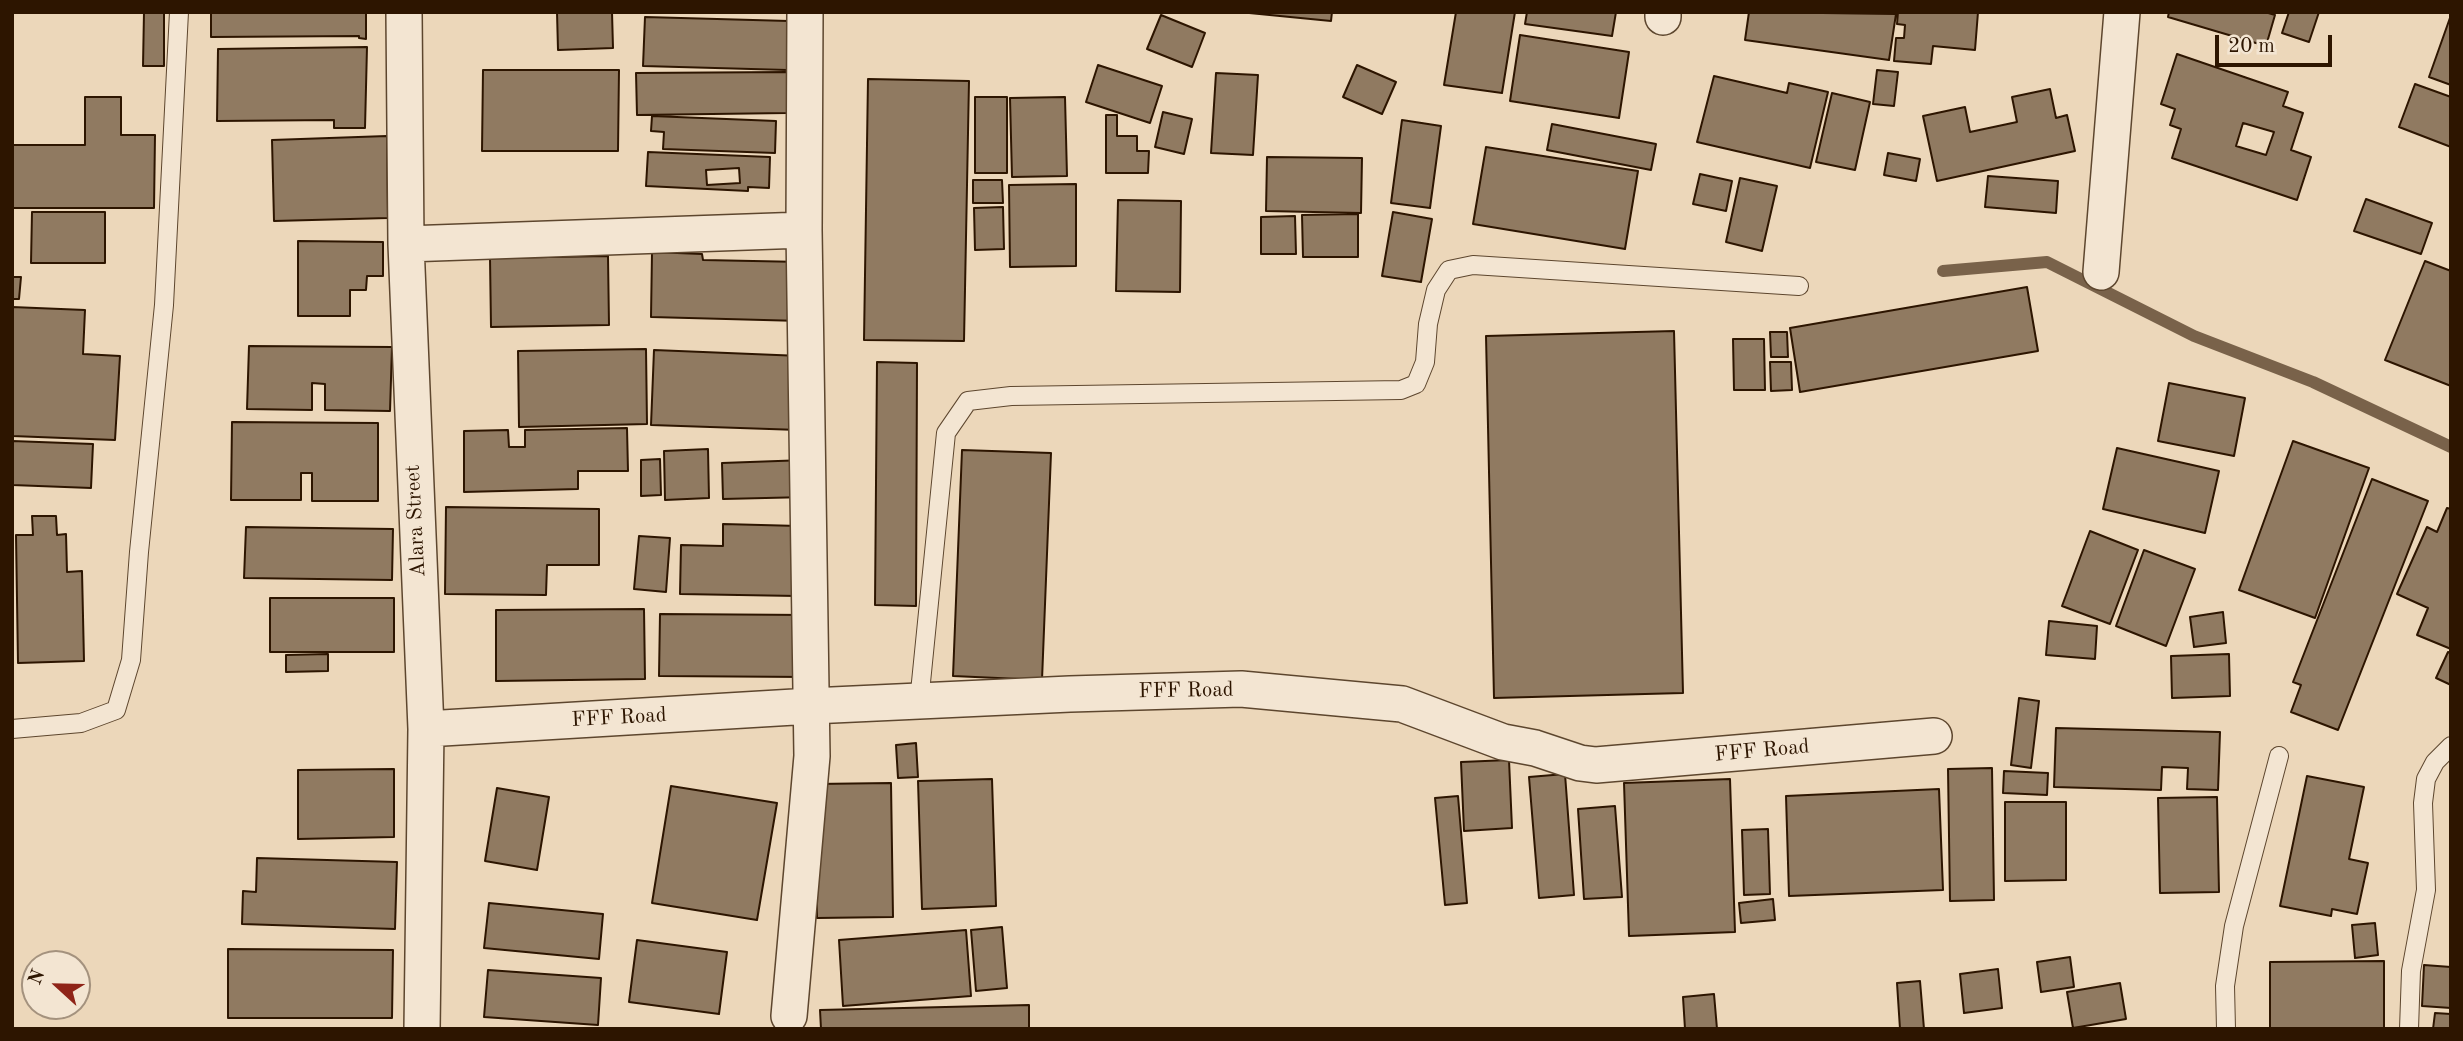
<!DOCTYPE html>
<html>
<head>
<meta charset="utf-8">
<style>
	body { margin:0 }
	#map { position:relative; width:2463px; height:1041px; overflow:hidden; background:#ecd7ba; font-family:"Old Standard TT",serif }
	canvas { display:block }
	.frame { position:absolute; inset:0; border:14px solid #2d1500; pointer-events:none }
	.north { position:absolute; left:21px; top:950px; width:70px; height:70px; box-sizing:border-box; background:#f3e5d2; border:2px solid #a4927e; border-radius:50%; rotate:292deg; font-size:19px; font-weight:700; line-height:28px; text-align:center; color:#2d1500 }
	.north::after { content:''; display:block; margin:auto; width:24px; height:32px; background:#8f2418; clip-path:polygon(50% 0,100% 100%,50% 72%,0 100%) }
	.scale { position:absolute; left:2215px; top:35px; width:117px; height:32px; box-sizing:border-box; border:4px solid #2d1500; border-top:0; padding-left:9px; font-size:21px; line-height:24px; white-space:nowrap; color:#2d1500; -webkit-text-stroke:5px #f3e5d2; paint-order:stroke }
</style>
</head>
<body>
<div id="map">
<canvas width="2463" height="1041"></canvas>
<div class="frame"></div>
<div class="north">N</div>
<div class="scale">20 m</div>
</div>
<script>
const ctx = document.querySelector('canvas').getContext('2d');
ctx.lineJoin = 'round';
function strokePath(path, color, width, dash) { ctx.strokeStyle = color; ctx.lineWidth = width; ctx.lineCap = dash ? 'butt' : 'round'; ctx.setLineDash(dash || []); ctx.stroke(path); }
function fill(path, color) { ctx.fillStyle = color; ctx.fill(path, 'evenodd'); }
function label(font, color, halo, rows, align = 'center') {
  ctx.font = font + ' "Old Standard TT",serif'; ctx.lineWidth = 7; ctx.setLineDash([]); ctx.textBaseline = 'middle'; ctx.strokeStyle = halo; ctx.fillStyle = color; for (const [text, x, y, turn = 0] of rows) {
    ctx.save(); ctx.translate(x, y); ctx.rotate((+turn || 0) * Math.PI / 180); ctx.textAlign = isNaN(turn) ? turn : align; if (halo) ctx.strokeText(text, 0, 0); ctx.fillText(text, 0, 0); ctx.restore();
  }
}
strokePath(new Path2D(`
	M1943,271L2047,262L2194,336L2313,382L2451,447`), '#79624a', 12);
const building = new Path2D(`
	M144,12H164V66H143Z
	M211,12H366V39L359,38V36L211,37Z
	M557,12H612L613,48L558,50Z
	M1239,12H1332L1331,21Z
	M1456,12H1515L1502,93L1444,85Z
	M1527,12H1616L1612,36L1525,24Z
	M1749,12L1896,14L1889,60L1745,40Z
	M1898,12H1978L1975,50L1933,46L1931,64L1894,61L1896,38H1904L1905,25L1897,24Z
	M2169,12H2265L2275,15L2266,46L2168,17Z
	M2289,12H2319L2309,42L2282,33Z
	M1161,15L1205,33L1192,67L1147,49Z
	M2451,15V85L2429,77Z
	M645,17L789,21L787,70L643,66Z
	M1520,35L1629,52L1619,118L1510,101Z
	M367,47L365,128H334V120L217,121L218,49Z
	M2177,54L2288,92L2283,106L2303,113L2291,150L2311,157L2297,200L2172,158L2181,129L2170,125L2175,109L2161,104ZM2243,123L2274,132L2266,155L2236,146Z
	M1098,65L1162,86L1150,123L1086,102Z
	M1357,65L1396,82L1382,114L1343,97Z
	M483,70H619L618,151H482Z
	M1877,70L1898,72L1894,106L1873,104Z
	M787,72V113L637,115L636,73Z
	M1216,73L1258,75L1253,155L1211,153Z
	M1714,76L1787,93L1789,83L1828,92L1810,168L1697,142Z
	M868,79L969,81L964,341L864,340Z
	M2415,84L2451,97V147L2399,127Z
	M2050,89L2056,118L2067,115L2075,151L1937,181L1923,116L1965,107L1970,132L2017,122L2012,97Z
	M1832,93L1870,102L1855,170L1816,162Z
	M85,97H121V135H155L154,208H12V145H85Z
	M975,97H1007V173H975Z
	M1065,97L1067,176L1012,177L1010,98Z
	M1163,112L1192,119L1184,154L1155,147Z
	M1106,115H1117V136H1137V151H1149L1148,173H1106Z
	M652,116L776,121L775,153L663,149L664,132L651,131Z
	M1402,120L1441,126L1430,208L1391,203Z
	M1552,124L1656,144L1651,170L1547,150Z
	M387,136L388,218L274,221L272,140Z
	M1486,147L1638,171L1625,249L1473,224Z
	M648,152L770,157L769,188L748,187V191L646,186ZM739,168L740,183L707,185L706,170Z
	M1888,153L1920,159L1916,181L1884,175Z
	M1267,157L1362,158L1361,213L1266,211Z
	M1700,174L1732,181L1726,211L1693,204Z
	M1988,176L2058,181L2056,213L1985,207Z
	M1740,178L1777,186L1762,251L1726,242Z
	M973,180H1002L1003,203H973Z
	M1076,184V266L1010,267L1009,185Z
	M2366,199L2432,223L2421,254L2354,231Z
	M1118,200L1181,201L1180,292L1116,291Z
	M1003,207L1004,249L975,250L974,208Z
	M32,212H105V263H31Z
	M1393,212L1432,219L1421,282L1382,276Z
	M1358,214V257H1303L1302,215Z
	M1295,216L1296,254H1261V217Z
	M298,241L383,242V276H367L366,290H350V316H298Z
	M652,252L702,254L703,260L803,262L801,321L651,317Z
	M608,256L609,325L491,327L490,258Z
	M2425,261L2451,271V386L2385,360Z
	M12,277H21L19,299H12Z
	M2027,287L2038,351L1800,392L1790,328Z
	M12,307L85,310L83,354L120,356L115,440L12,436Z
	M1674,331L1683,693L1494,698L1486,336Z
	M1770,332H1787L1788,357H1771Z
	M1733,339H1764L1765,390H1734Z
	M249,346L392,347L390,411L325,410V384L312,383V410L247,409Z
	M646,349L647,424L519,427L518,351Z
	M654,350L801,356L799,430L651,425Z
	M877,362L917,363L916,606L875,605Z
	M1770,362H1791L1792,390L1771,391Z
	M2169,383L2245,398L2234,456L2158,441Z
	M232,422L378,423V501H312V473H301V500H231Z
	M627,428L628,471H578V489L464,492V431L508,430L509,447H525V430Z
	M12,441L93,444L91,488L12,485Z
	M2293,441L2369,468L2315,618L2239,590Z
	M2117,448L2219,471L2205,533L2103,509Z
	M708,449L709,498L665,500L664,451Z
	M962,450L1051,453L1042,680L953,676Z
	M660,459L661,495L641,496V460Z
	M806,460L808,497L723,499L722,463Z
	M2372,479L2428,501L2338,730L2291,712L2301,685L2293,682Z
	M446,507L599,509V565H547L546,595L445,594Z
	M2447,508L2451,509V649L2417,635L2428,608L2397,594L2427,527L2437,532Z
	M32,516H56L57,535L66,534L67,572L82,571L84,661L18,663L16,535H33Z
	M723,524L799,526L797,596L680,594L681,545L723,546Z
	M246,527L393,529L392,580L244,578Z
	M2090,531L2138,550L2110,624L2062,606Z
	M639,536L670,538L666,592L634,589Z
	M2144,550L2195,569L2166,646L2116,626Z
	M270,598H394V652H270Z
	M644,609L645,679L496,681V610Z
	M2223,612L2226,643L2194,647L2190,617Z
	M660,614L808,615L807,677L659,676Z
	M2049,621L2097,626L2095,659L2046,655Z
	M2448,652L2451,653V685L2436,678Z
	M328,654V671L286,672V655Z
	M2229,654L2230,696L2172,698L2171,656Z
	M2019,698L2039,701L2031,768L2011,765Z
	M2056,728L2220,732L2218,790L2187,789L2188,768L2162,767L2161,790L2054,787Z
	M916,743L918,777L898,778L896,745Z
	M1509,760L1512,828L1464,831L1461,762Z
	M1992,768L1994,900L1950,901L1948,769Z
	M394,769V837L298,839V770Z
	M2004,771L2048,773L2047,795L2003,793Z
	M1565,774L1574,895L1539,898L1529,777Z
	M2307,776L2364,787L2349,859L2368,863L2357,914L2332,909L2331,916L2280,906Z
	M992,779L996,906L922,909L918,781Z
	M1730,779L1735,932L1629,936L1624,783Z
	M891,783L893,917L817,918L815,784Z
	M671,786L777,803L757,920L652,903Z
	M497,788L549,797L537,870L485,861Z
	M1939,789L1943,890L1789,896L1786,796Z
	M1458,796L1467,903L1445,905L1435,798Z
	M2217,797L2219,892L2160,893L2158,798Z
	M2005,802H2066V880L2005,881Z
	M1615,806L1622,897L1584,899L1578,809Z
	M1768,829L1770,894L1744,895L1742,830Z
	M257,858L397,862L395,929L242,924L243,891L256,892Z
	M1773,899L1775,920L1741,923L1739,903Z
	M489,903L603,914L599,959L484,948Z
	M2375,923L2378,955L2355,958L2352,925Z
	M1002,927L1007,988L976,991L971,930Z
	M966,930L971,996L843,1006L839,940Z
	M637,940L727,952L719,1014L629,1002Z
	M228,949L393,950L392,1018H228Z
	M2070,957L2074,987L2041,992L2037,962Z
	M2384,961V1029H2270V962Z
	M2424,965L2451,967V1008L2422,1006Z
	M1998,969L2002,1008L1964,1013L1960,974Z
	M488,970L601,978L598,1025L484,1017Z
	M1920,981L1924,1029H1900L1897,983Z
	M2120,983L2126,1019L2073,1028L2067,992Z
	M1714,994L1717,1029H1685L1683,997Z
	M1029,1005V1029H821L820,1010Z
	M2435,1013L2451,1014V1029H2433Z`);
fill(building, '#907a61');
strokePath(building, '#2d1500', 2);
const lane = new Path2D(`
	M919,702L946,433L968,401L1011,396L1401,390L1416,384L1425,362L1428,324L1436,290L1449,270L1473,265L1799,286
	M12,729L81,723L116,710L131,660L139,552L164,305L179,12
	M2226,1029L2225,986L2234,926L2279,756
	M2409,1029L2411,971L2426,890L2423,803L2426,779L2435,762L2451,746`);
const street = new Path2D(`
	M404,12L406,244L426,729L422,1029
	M1663,12V17
	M406,244L804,230
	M2101,272L2122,12
	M426,729L811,706L1070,694L1241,689L1402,704L1503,742L1535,748L1580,763L1596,765L1934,736
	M789,1016L812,756L804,230L805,12`);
strokePath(lane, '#5d462e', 20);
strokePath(street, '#5d462e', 38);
strokePath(lane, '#f3e5d2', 18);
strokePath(street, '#f3e5d2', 35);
label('21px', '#2d1500', '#f3e5d2', [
	["Alara Street",416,521,-93],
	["FFF Road",1186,691,-1],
	["FFF Road",619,718,-3],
	["FFF Road",1762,751,-5]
]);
</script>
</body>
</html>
